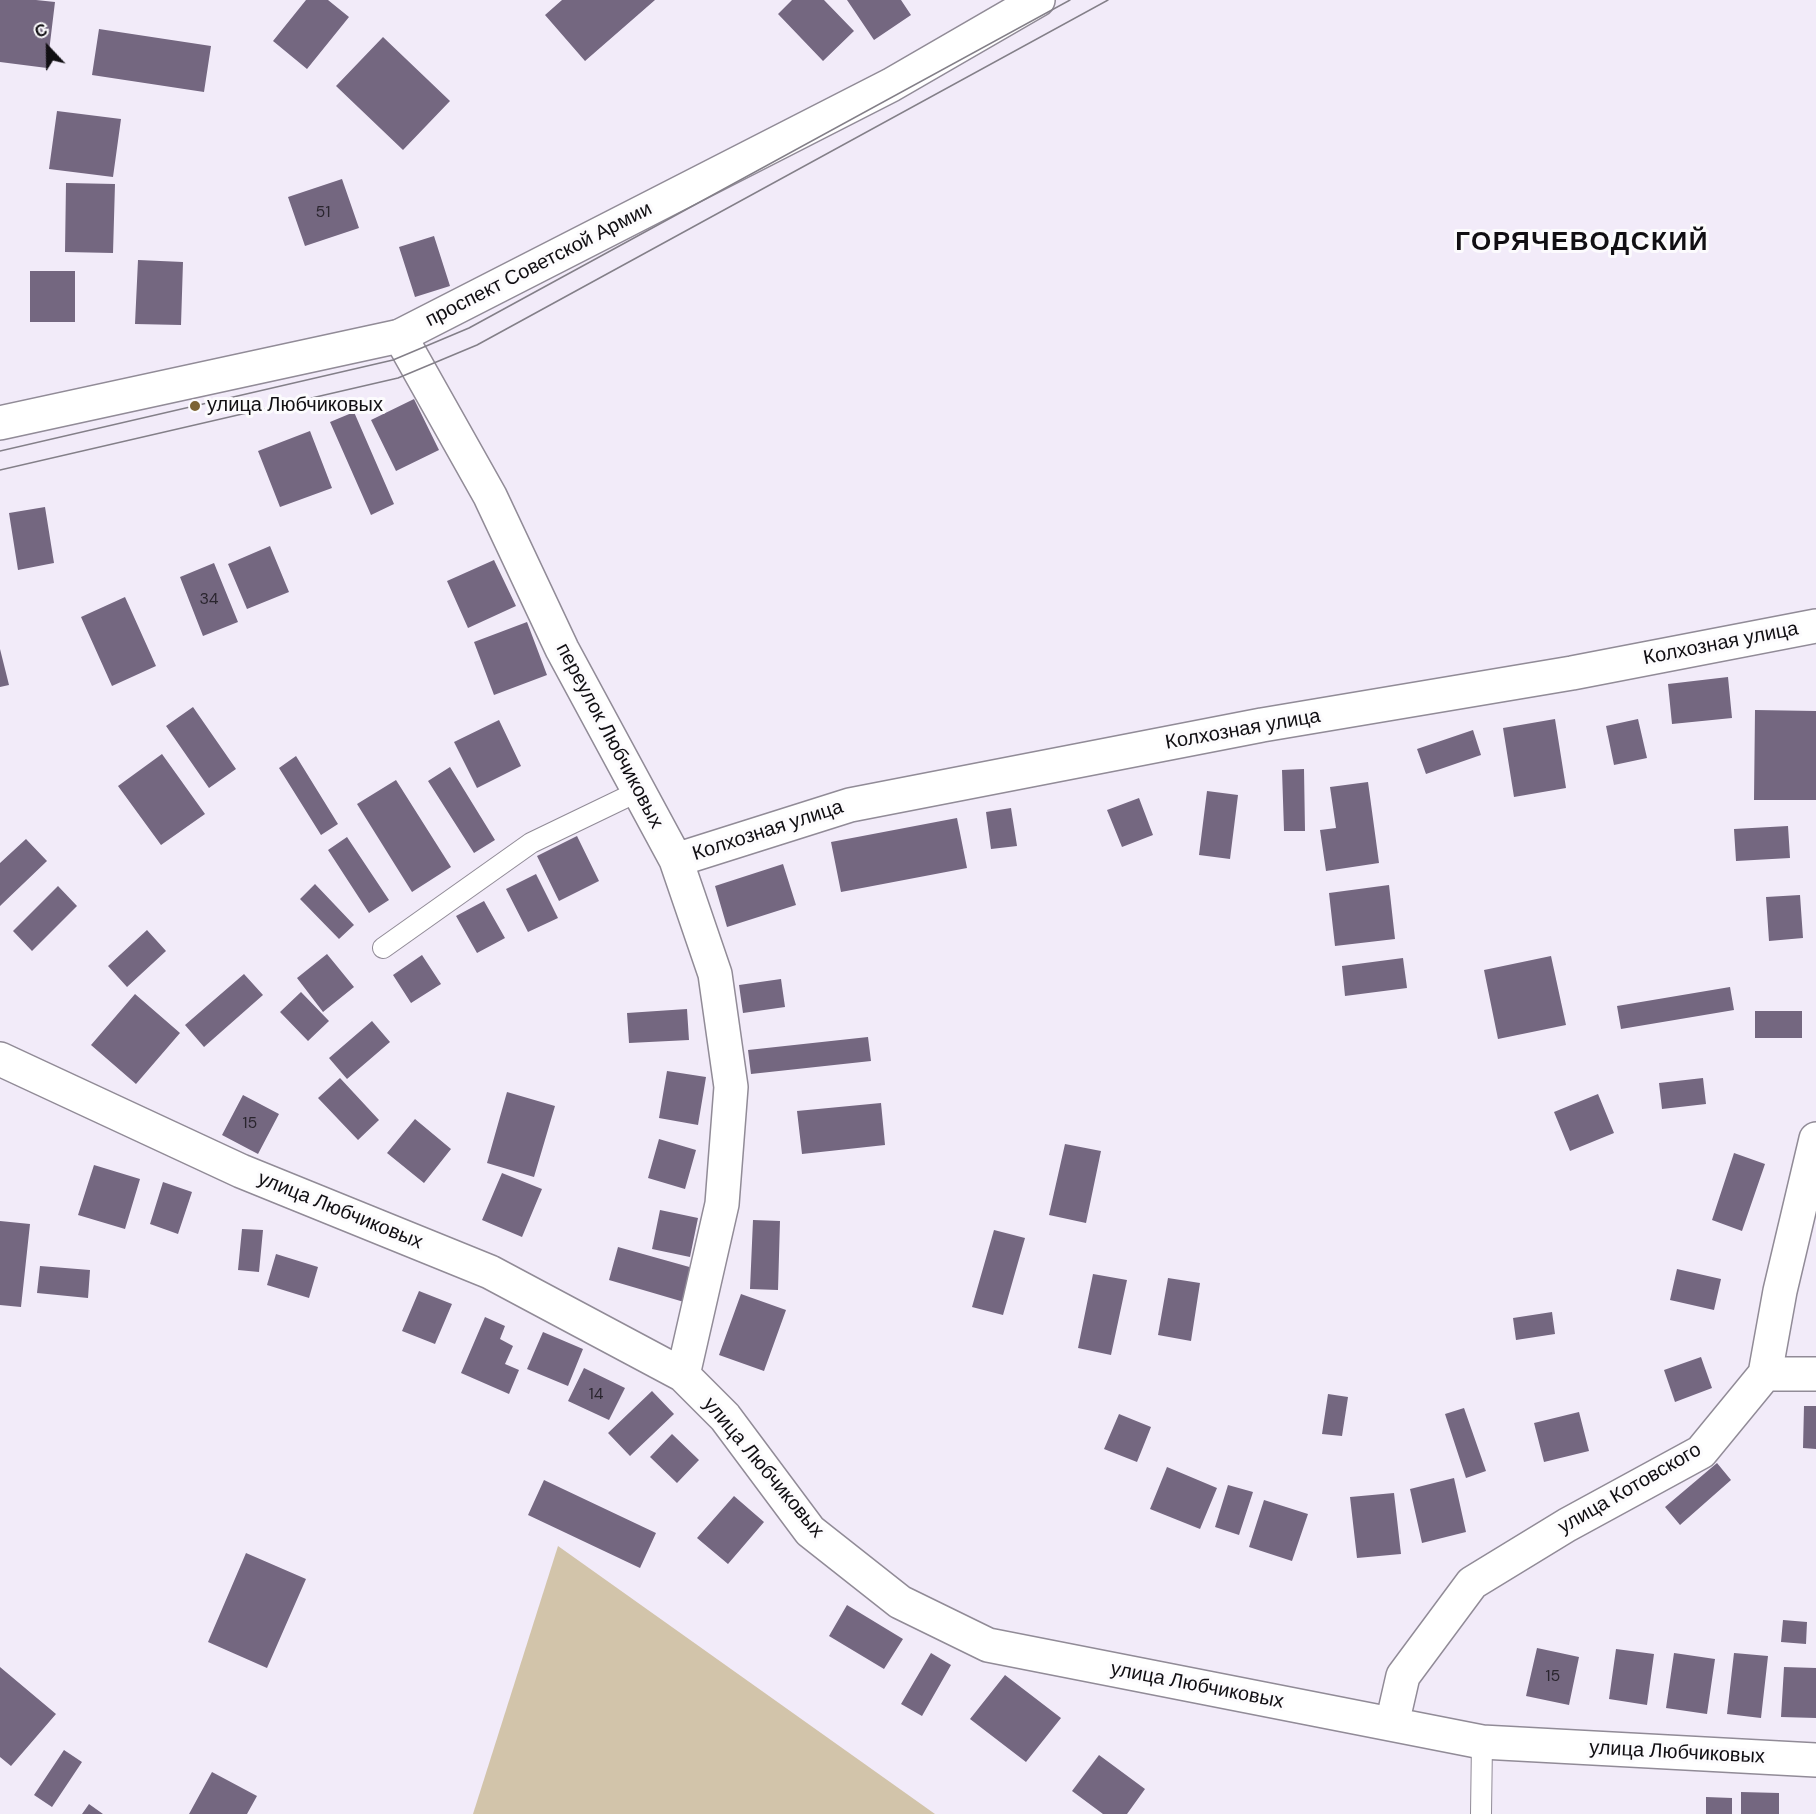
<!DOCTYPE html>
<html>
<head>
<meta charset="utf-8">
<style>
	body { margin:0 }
	#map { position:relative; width:1816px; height:1814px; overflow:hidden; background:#f2ebf9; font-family:"DM Sans",sans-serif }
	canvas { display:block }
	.north { position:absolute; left:18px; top:18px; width:60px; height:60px; -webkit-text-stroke:4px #fcfbfd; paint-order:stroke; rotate:338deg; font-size:16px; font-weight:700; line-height:24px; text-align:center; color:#110f13 }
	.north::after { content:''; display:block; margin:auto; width:21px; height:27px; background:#110f13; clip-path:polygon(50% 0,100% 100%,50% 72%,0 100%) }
</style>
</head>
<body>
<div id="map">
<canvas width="1816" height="1814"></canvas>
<div class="north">С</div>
</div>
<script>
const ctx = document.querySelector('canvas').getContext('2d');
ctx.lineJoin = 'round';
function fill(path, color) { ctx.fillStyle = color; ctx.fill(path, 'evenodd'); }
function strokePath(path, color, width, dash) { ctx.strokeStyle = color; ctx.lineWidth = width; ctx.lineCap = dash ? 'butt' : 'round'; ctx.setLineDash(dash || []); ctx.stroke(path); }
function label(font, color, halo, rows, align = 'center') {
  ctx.font = font + ' "DM Sans",sans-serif'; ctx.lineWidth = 6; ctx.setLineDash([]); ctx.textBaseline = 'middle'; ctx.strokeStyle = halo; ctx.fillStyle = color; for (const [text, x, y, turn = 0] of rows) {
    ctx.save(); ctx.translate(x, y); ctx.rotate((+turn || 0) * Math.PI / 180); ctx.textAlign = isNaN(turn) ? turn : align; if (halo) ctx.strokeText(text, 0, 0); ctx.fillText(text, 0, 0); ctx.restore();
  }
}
fill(new Path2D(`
	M558,1546L935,1814H473Z`), '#d2c4aa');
fill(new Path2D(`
	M0,0H36L55,2L47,68L0,62Z
	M306,0H328L349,17L307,69L273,41Z
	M562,0H655L585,61L545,15Z
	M792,0H824L854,31L823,61L778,14Z
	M847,0H901L911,15L874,40Z
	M99,29L211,46L204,92L92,75Z
	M383,37L450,101L403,150L336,86Z
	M57,111L121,119L113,177L49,169Z
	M342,179L359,228L305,246L288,197Z
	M66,183L115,184L113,253L65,252Z
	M434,236L450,286L415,297L399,247Z
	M138,260L183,262L181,325L135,324Z
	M30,271H75V322H30Z
	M414,399L439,450L396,471L371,420Z
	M354,412L394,504L371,515L330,422Z
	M310,431L332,488L280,507L258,451Z
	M45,507L54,563L18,570L9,513Z
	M270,546L289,592L247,609L228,564Z
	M494,560L516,606L468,628L447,581Z
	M214,563L238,622L203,636L180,577Z
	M125,597L156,666L112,686L81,617Z
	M527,622L547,675L494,695L474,642Z
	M0,649L9,685L0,687Z
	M1728,677L1732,718L1672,724L1668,684Z
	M193,707L236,769L209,788L166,726Z
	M1755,710L1816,711V800H1754Z
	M1555,719L1566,788L1514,797L1503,728Z
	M1638,719L1647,758L1614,765L1606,726Z
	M499,720L521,766L477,788L454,742Z
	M1473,730L1481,755L1426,774L1417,749Z
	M162,754L205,814L161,845L118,786Z
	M296,756L338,824L321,835L279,768Z
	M450,767L495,840L474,853L428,781Z
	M1304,769L1305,831H1284L1282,770Z
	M396,780L451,867L412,892L357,804Z
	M1368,782L1379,863L1326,871L1320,830L1336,828L1330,787Z
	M1207,791L1238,795L1230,859L1199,855Z
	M1139,798L1153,835L1122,847L1107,810Z
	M1011,808L1017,846L991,849L986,812Z
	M957,818L967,868L841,892L831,842Z
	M1788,826L1790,858L1736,861L1734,829Z
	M577,836L599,881L559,901L537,856Z
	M347,837L389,900L369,913L328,850Z
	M26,839L47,861L0,906V863Z
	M783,864L796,905L727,927L715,886Z
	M536,874L558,918L528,932L506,889Z
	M315,884L354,925L339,939L300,899Z
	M1389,885L1395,939L1335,946L1329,893Z
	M58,886L77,906L32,951L13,931Z
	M1800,895L1803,938L1769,941L1766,897Z
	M484,901L505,938L477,953L456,916Z
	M147,930L166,951L127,987L108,966Z
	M327,954L354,987L323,1012L297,978Z
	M422,955L441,984L411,1003L393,975Z
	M1551,956L1566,1025L1498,1039L1484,970Z
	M1403,958L1407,988L1345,996L1342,966Z
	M244,974L263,995L204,1047L185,1025Z
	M781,979L785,1007L743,1013L739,985Z
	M1730,987L1734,1010L1621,1029L1617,1006Z
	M301,992L329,1021L308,1041L280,1012Z
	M135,994L180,1033L136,1084L91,1045Z
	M687,1009L689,1040L629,1043L627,1013Z
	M1755,1011H1802V1038H1755Z
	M372,1021L390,1042L347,1079L329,1058Z
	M868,1037L871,1061L751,1074L748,1050Z
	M667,1071L706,1077L698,1125L659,1118Z
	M340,1078L379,1120L358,1140L318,1098Z
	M1703,1078L1706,1104L1662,1109L1659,1083Z
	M507,1092L555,1106L534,1177L487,1163Z
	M1598,1094L1614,1133L1570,1151L1554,1112Z
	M243,1095L279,1114L258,1154L222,1135Z
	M881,1103L885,1145L802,1154L797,1111Z
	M415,1119L451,1149L424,1183L387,1153Z
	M659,1139L696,1150L685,1189L648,1178Z
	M1065,1144L1101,1151L1086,1223L1049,1215Z
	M1734,1153L1765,1164L1742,1231L1712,1220Z
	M94,1165L140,1179L125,1229L78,1215Z
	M502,1173L542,1189L522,1237L482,1220Z
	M163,1182L192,1192L178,1234L150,1224Z
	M660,1210L698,1218L690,1257L652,1249Z
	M753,1220L780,1221L778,1290L750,1289Z
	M0,1221L30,1224L21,1307L0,1305Z
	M242,1229L263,1230L259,1272L238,1270Z
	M994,1230L1025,1238L1003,1315L972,1307Z
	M618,1247L693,1268L684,1302L609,1280Z
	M276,1254L318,1267L309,1298L267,1285Z
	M40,1266L90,1270L88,1298L37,1293Z
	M1677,1269L1721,1279L1714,1310L1670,1300Z
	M1093,1274L1127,1280L1111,1355L1078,1348Z
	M1168,1278L1200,1283L1191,1341L1158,1335Z
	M419,1291L452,1304L435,1344L402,1331Z
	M741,1294L786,1310L764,1371L719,1355Z
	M1552,1312L1555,1334L1516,1340L1513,1318Z
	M485,1317L505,1326L500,1339L513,1346L505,1364L519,1370L509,1394L461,1373Z
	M543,1332L583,1349L568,1386L527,1369Z
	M1701,1357L1712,1388L1675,1402L1664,1370Z
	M584,1368L625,1388L609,1420L568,1401Z
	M652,1391L674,1414L630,1456L608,1433Z
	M1328,1394L1348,1397L1342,1436L1322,1434Z
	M1804,1406H1816V1449L1803,1448Z
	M1464,1408L1486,1471L1466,1478L1445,1414Z
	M1579,1412L1589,1451L1544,1462L1534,1423Z
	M1119,1414L1151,1427L1137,1462L1104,1449Z
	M672,1434L699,1460L677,1483L650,1457Z
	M1717,1463L1731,1480L1680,1525L1665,1507Z
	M1167,1467L1217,1488L1200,1529L1150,1509Z
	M1454,1478L1466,1532L1422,1543L1410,1489Z
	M544,1480L656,1533L640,1568L528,1515Z
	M1228,1485L1253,1492L1239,1535L1215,1527Z
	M1394,1493L1401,1554L1357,1558L1350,1497Z
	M734,1496L764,1522L728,1564L697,1538Z
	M1264,1500L1308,1514L1292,1561L1249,1547Z
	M246,1553L306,1579L267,1668L208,1642Z
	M847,1605L903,1639L884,1669L829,1636Z
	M1783,1620L1807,1622L1806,1644L1781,1642Z
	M1537,1648L1579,1657L1569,1705L1526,1696Z
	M1616,1649L1654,1654L1647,1705L1609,1699Z
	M931,1653L951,1665L922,1716L901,1704Z
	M1674,1653L1715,1659L1707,1714L1666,1708Z
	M1734,1653L1768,1656L1761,1718L1727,1714Z
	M0,1667L56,1714L11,1766L0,1757Z
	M1784,1667L1816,1668V1718L1781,1717Z
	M1005,1675L1061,1718L1026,1762L970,1719Z
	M64,1750L82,1762L52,1807L34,1795Z
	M1099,1755L1145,1789L1127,1814H1103L1072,1791Z
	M212,1772L257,1796L247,1814H189Z
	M1741,1792L1779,1793V1814H1741Z
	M1706,1797L1732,1798V1814H1706Z
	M89,1804L103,1814H82Z`), '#746780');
const service = new Path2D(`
	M383,948L531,843L639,791
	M1481,1814L1482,1742`);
const minor = new Path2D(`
	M400,336L490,496L562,649L676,860L715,974L731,1087L722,1204L683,1375
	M676,860L850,805L1262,725L1572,673L1816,626
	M0,1059L241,1171L490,1272L683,1375L725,1417L810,1531L900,1602L988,1645L1482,1742L1816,1760
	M1765,1374H1816
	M1392,1724L1403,1676L1472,1583L1567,1525L1701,1452L1765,1374L1780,1291L1816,1139`);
const secondary = new Path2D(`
	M0,423L400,336L891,85L1038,0`);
strokePath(service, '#918b97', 22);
strokePath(minor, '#918b97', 36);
strokePath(secondary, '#918b97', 36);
strokePath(service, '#fff', 20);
strokePath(minor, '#fff', 33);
strokePath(secondary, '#fff', 33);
strokePath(new Path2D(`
	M0,451L393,360L469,328L1070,0
	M0,470L398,378L477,345L1108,0`), '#837f88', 1.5);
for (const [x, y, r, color] of [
	[195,406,6,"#7c6334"]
]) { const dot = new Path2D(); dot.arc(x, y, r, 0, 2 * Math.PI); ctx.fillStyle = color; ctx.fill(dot); strokePath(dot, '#fcfbfd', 2); }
label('16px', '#2a252e', null, [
	["51",323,213],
	["34",209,600],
	["15",250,1124],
	["14",596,1395],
	["15",1553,1677]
]);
label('20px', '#110f13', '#fcfbfd', [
	["проспект Советской Армии",539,265,-27],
	["Колхозная улица",1721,644,-11],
	["Колхозная улица",1243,730,-10],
	["переулок Любчиковых",609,736,62],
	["Колхозная улица",768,831,-18],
	["улица Любчиковых",340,1211,22],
	["улица Любчиковых",763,1468,50],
	["улица Котовского",1630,1489,-30],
	["улица Любчиковых",1197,1686,11],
	["улица Любчиковых",1677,1753,3]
]);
label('20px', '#110f13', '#fcfbfd', [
	["улица Любчиковых",207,406]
], 'left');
ctx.letterSpacing = '1.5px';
label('bold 26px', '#110f13', '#fcfbfd', [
	["ГОРЯЧЕВОДСКИЙ",1582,243]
]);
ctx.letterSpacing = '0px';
</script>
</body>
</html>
